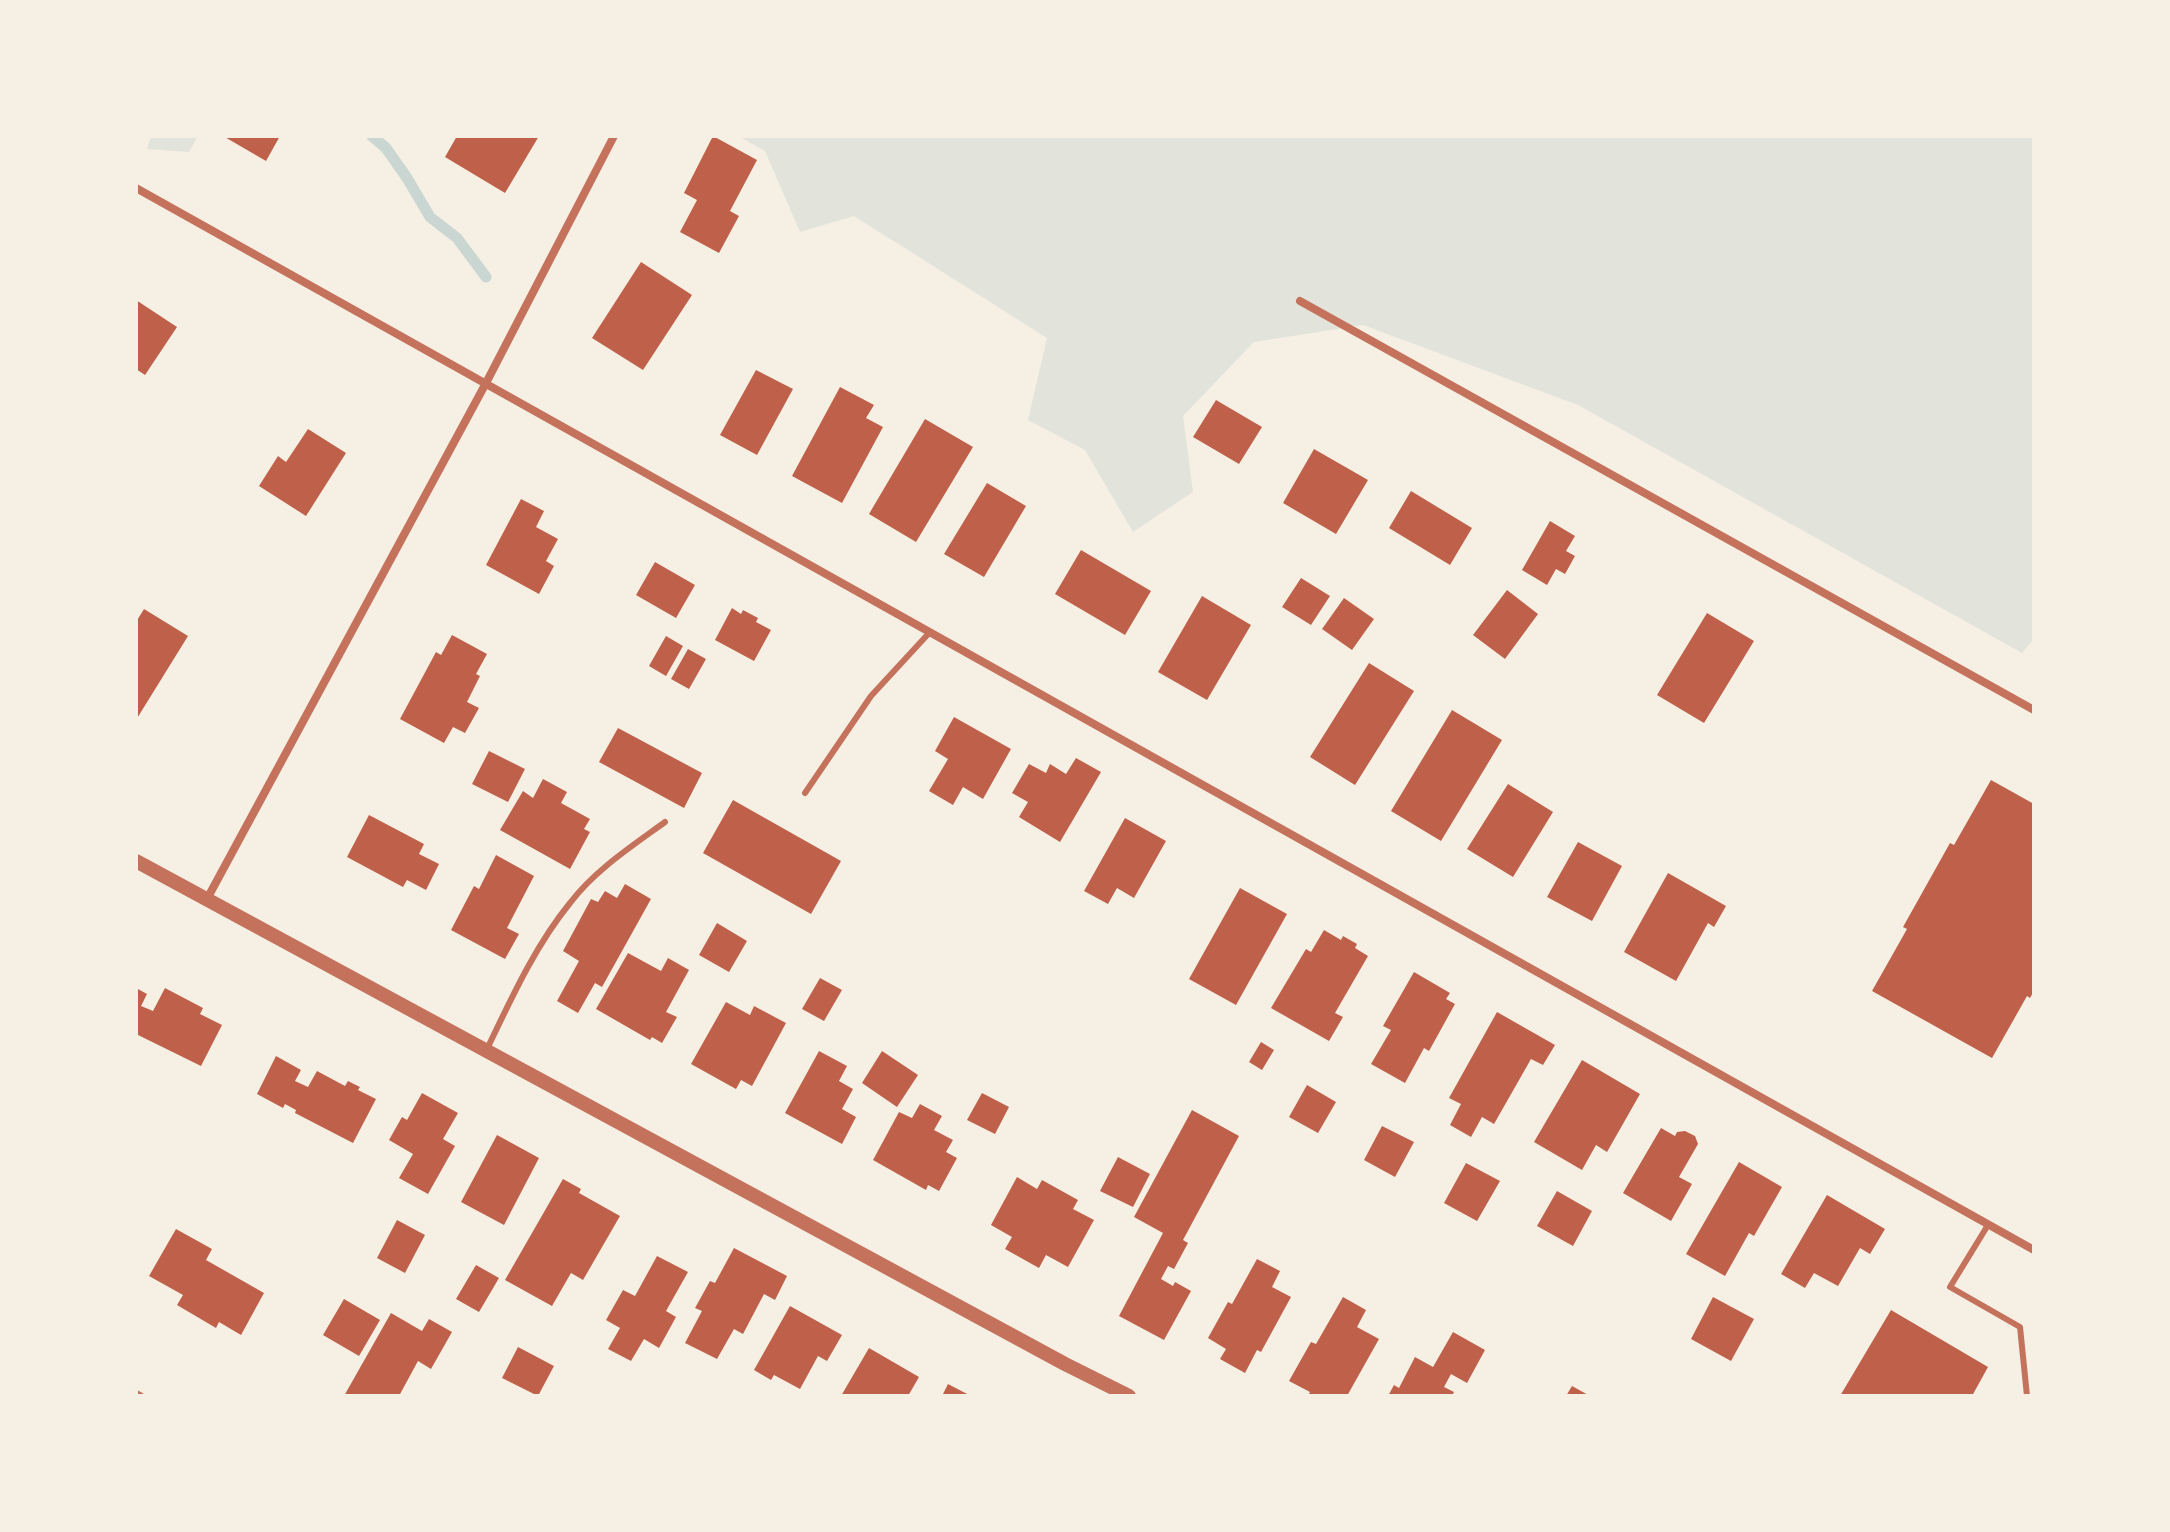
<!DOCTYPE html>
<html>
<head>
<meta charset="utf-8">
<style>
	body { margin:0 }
	#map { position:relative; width:2170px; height:1532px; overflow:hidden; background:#f6efe4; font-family:"Libre Baskerville",serif }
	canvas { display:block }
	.frame { position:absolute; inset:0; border:138px solid #f6efe4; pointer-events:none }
</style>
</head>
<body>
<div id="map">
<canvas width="2170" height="1532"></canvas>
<div class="frame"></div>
</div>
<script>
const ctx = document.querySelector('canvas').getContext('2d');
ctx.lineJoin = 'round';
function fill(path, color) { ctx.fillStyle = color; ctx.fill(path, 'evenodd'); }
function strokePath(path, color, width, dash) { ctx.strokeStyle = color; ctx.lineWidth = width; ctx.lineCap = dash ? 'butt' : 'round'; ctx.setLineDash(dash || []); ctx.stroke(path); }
fill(new Path2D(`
	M151,136H198L189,152L147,149Z
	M738,136H2034V639L2022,653L1578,405L1363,325L1254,342L1183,416L1193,492L1133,532L1085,450L1028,420L1047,338L854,216L800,232L765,151Z`), '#e2e4dc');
strokePath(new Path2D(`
	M372,136L386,148L407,178L430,217L457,238L486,277`), '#c9d6d2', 11);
fill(new Path2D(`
	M223,136H280L266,161Z
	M457,136H539L505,193L445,157Z
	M713,136L757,160L730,211L739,216L719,253L680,232L697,200L684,193Z
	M641,262L692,295L643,370L592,338Z
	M136,300L177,327L145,375L136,369Z
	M756,370L793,389L757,455L720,435Z
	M840,387L874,405L866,418L883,427L842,503L792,476Z
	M1216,400L1262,427L1239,464L1193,437Z
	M925,419L973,447L916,542L869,514Z
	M308,429L346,453L306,516L259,486L278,456L286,462Z
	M1314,449L1368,480L1336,534L1283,503Z
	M987,483L1026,506L984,577L944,554Z
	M1411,491L1472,528L1450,565L1389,528Z
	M521,499L544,511L536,527L558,539L546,561L554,566L539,594L486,565Z
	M1550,521L1575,536L1566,551L1575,556L1565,574L1556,569L1547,585L1522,570Z
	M1081,550L1151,591L1125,635L1055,594Z
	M655,562L695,585L676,618L636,595Z
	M1301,578L1330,596L1311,625L1282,607Z
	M1507,590L1538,614L1505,659L1473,635Z
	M1202,596L1251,625L1207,700L1158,672Z
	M1344,598L1374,619L1352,650L1322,629Z
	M732,608L741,614L743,610L758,618L756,622L771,630L754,661L715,640Z
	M144,609L188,636L136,720V622Z
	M1707,613L1754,641L1704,723L1657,695Z
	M452,635L487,654L476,674L480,676L467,702L479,708L465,733L453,727L444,743L400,719L436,652L441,655Z
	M666,636L683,646L666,676L649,666Z
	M688,649L706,659L689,689L671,679Z
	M1369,663L1414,691L1355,785L1310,757Z
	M1452,710L1502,740L1441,841L1391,811Z
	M954,717L1011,749L983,799L963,787L953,805L929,791L948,759L935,751Z
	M618,728L702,773L684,808L599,762Z
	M489,751L525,769L508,802L472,784Z
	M1076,758L1101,772L1060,842L1019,817L1028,802L1012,793L1029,764L1046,773L1050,764L1066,774Z
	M543,779L567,792L561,803L590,819L584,829L590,832L570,869L500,830L523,791L533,798Z
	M1991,780L2034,804V991L2030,998L2027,996L1992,1058L1872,991L1907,929L1903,927L1950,843L1954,845Z
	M1508,784L1553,812L1513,877L1467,849Z
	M733,800L841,861L811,914L703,853Z
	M369,815L424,844L419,854L439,864L426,890L407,880L403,887L347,857Z
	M1125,818L1166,841L1134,898L1117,888L1108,904L1084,891Z
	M1578,842L1622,866L1592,921L1547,897Z
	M496,855L534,876L507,928L519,934L505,959L451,930L474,886L479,889Z
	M1668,873L1726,906L1714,927L1708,923L1676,981L1624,952Z
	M625,884L651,899L602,987L595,983L578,1013L557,1001L579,961L563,951L591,899L598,902L605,891L617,898Z
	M1240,888L1287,914L1236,1005L1189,979Z
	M717,923L747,941L729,972L699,955Z
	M1324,930L1341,940L1343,936L1357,944L1355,948L1368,956L1335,1013L1343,1017L1329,1041L1271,1008L1306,949L1311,952Z
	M628,953L661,971L668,958L689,970L666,1012L677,1017L662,1043L652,1037L650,1040L596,1009Z
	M1414,972L1450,993L1446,999L1455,1004L1429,1051L1424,1048L1405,1083L1371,1064L1391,1030L1383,1026Z
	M820,978L842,990L824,1021L802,1009Z
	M136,988L147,994L141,1006L153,1011L165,988L203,1008L200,1014L222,1025L201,1066L136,1034Z
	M726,1002L750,1015L754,1006L786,1023L752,1086L741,1080L736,1089L691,1064Z
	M1497,1012L1555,1045L1543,1065L1531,1059L1494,1124L1482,1117L1471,1137L1450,1125L1461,1104L1449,1098Z
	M1261,1042L1274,1050L1262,1070L1249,1062Z
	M819,1051L847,1066L839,1081L853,1089L842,1109L856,1117L842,1144L785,1113Z
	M882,1051L918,1075L897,1107L862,1083Z
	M276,1056L301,1070L295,1081L308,1087L317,1071L345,1086L348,1081L360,1087L358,1090L376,1099L353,1143L295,1113L296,1110L285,1104L283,1108L257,1094Z
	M1582,1060L1640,1094L1607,1152L1596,1145L1582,1170L1534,1142Z
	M1307,1085L1336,1102L1318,1133L1289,1117Z
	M422,1093L458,1113L443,1139L455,1146L428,1194L399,1178L413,1154L389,1140L402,1117L407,1120Z
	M982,1093L1009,1107L995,1134L967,1120Z
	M920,1104L942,1116L934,1130L953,1140L946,1152L957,1158L939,1191L928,1185L926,1190L873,1160L899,1112L912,1118Z
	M1192,1110L1239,1136L1183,1240L1188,1243L1174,1269L1168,1266L1161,1279L1173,1286L1175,1282L1191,1291L1164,1340L1119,1316L1163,1233L1134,1217Z
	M1382,1126L1414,1142L1395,1177L1364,1160Z
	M1661,1128L1675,1136L1677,1132L1685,1131L1695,1136L1698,1144L1679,1177L1692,1184L1671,1221L1623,1193Z
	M497,1135L539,1158L504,1225L461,1202Z
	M1118,1157L1150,1174L1133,1207L1100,1191Z
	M1739,1162L1782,1187L1754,1236L1749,1233L1725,1276L1686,1254Z
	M1466,1163L1500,1181L1477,1221L1444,1203Z
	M1017,1177L1037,1189L1042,1180L1078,1200L1073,1209L1094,1220L1068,1267L1046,1255L1039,1268L1005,1249L1012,1237L991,1225Z
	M563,1179L581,1189L579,1193L620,1216L583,1280L571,1273L552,1306L505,1280Z
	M1557,1191L1592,1211L1573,1246L1537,1226Z
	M1827,1195L1885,1229L1870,1254L1860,1248L1838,1286L1814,1273L1805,1288L1781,1274Z
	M397,1220L425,1235L405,1273L377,1258Z
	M176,1229L212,1249L206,1260L264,1293L241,1335L219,1322L216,1328L177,1305L183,1295L149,1276Z
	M734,1248L787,1276L775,1300L764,1294L743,1334L734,1329L717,1359L685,1343L702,1311L695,1308L710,1281L715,1283Z
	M657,1256L688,1272L666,1311L676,1317L659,1348L644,1339L631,1361L608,1349L620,1328L606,1320L623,1290L635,1296Z
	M1257,1259L1280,1271L1272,1287L1291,1297L1261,1352L1257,1350L1245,1373L1220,1359L1226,1349L1208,1338L1228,1302L1232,1304Z
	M476,1265L499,1278L479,1312L456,1299Z
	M1343,1297L1366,1310L1357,1327L1379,1339L1347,1396H1308L1310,1392L1289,1381L1311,1342L1316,1344Z
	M1713,1297L1754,1319L1731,1361L1691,1339Z
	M344,1299L380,1320L359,1356L323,1335Z
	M790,1306L842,1335L827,1361L818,1356L800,1389L774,1375L771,1380L754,1370Z
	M1891,1310L1988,1367L1972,1396H1840Z
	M391,1313L422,1331L429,1319L452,1332L431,1369L418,1361L399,1396H344Z
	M1453,1332L1485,1350L1467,1383L1451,1374L1444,1387L1454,1392L1452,1396H1388L1394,1385L1399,1388L1415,1357L1433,1367Z
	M518,1347L554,1366L538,1396L502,1378Z
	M869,1348L919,1377L908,1396H841Z
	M948,1384L971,1396H942Z
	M1572,1386L1590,1396H1566Z`), '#bf614a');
strokePath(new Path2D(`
	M805,793L871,696L930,632
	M487,1049C511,999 535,946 570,903C595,870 632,846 665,822
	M1988,1225L1950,1287L2020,1327L2027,1396`), '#c5725c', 6);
strokePath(new Path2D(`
	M136,188L2034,1250
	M1300,301L2034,710
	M207,899L486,383L614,136
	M136,1394L140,1396`), '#c5725c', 8);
strokePath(new Path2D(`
	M136,861L1065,1364L1129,1396`), '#c5725c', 14);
</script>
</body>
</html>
